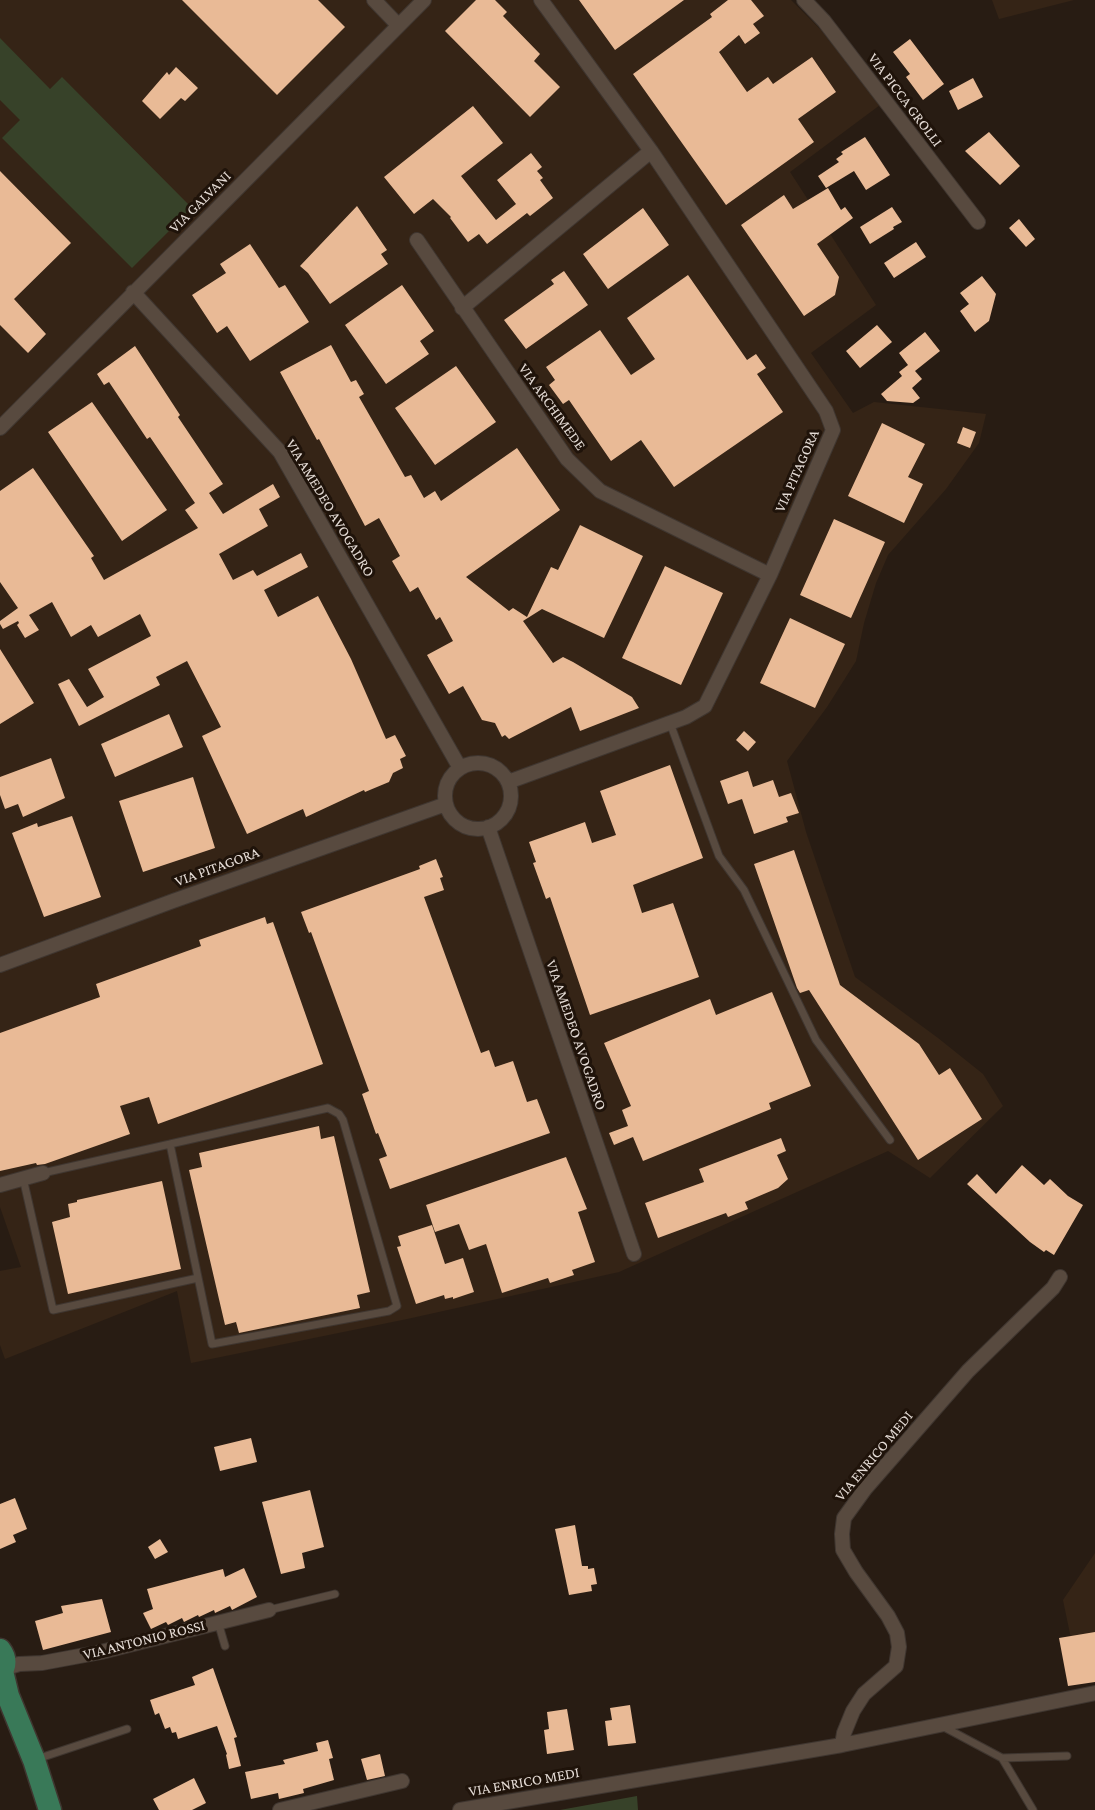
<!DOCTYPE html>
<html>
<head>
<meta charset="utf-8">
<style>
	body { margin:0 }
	canvas { display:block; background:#281c13 }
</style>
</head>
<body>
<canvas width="1095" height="1810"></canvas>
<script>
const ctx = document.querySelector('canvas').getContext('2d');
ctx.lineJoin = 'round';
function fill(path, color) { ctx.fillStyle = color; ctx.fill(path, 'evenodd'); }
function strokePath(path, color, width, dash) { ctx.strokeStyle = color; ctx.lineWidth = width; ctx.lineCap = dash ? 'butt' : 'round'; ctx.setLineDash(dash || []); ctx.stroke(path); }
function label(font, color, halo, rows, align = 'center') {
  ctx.font = font + ' "Crimson Pro",serif'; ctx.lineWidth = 6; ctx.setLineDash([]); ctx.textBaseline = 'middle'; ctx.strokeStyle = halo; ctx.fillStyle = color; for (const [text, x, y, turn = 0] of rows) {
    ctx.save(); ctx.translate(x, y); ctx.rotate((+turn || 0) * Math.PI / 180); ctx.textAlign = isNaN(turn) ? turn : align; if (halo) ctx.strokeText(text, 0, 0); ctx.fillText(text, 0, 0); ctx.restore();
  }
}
fill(new Path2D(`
	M0,0H791L821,30L880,105L790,172L876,305L811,353L853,413L874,402L986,414L979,443L946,489L888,555L876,583L864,623L856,661L827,707L787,761L806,832L855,977L938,1038L983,1074L1003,1106L930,1178L888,1151L619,1272L407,1319L191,1363L177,1291L5,1359L0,1345V1271L21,1267L0,1207Z
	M992,0H1074L999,19Z
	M1095,1553V1679L1080,1682L1063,1600Z`), '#352416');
fill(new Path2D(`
	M0,38L50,89L62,77L192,208L132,268L2,138L20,120L0,100Z
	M637,1796L638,1810H560Z`), '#374229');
fill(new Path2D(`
	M182,0H318L345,27L277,95Z
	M476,0H495L507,12L503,16L540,54L534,61L560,87L530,117L445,31Z
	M579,0H684L615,50Z
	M728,0H751L764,16L753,24L760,33L745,44L739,35L719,52L747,92L768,77L773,84L812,57L836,92L798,119L814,142L726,205L633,74L712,17L710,14Z
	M910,39L944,84L923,100L906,77L910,74L893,52Z
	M176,67L198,88L185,101L181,98L160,119L142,101L167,72L169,75Z
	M973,78L983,97L958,110L949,91Z
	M473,106L503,143L461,176L496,220L516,204L497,180L531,153L542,167L537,171L543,178L540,180L553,198L530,216L527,213L487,244L479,234L468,242L450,218L451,217L433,199L414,214L384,177Z
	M989,132L1020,166L1000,185L965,151Z
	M865,137L890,175L866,190L854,171L826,188L818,176L839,162L836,159L843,154L841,152Z
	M0,171L71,243L14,299L46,334L28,353L0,325Z
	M828,188L841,210L845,207L853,218L817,244L839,277L835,295L804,316L741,225L784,195L793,209Z
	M357,206L387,250L381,254L388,264L330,304L308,273L300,266Z
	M892,207L902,222L893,227L894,229L870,244L860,227Z
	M643,208L669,245L608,289L583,254Z
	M1019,219L1035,239L1026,247L1009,228Z
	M916,242L926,257L894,278L884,263Z
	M250,244L279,288L285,285L309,322L250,361L227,326L217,333L192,295L226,273L220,264Z
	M564,271L588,305L526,349L504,320L554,284L551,280Z
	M688,275L747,360L756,354L766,368L757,374L783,412L674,487L641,440L611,461L569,400L563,404L549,385L555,380L546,367L600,330L631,375L655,359L627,318Z
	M982,276L996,294L989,321L975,332L960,311L969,304L960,293Z
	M402,285L434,331L420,341L429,354L386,384L345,325Z
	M877,325L892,342L860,368L846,351Z
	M925,332L940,351L915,371L922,379L912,388L920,398L913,403L887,401L881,394L902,376L899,372L908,365L899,353Z
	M331,345L351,382L356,380L364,394L359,397L405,477L411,475L424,498L435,491L441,501L517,448L560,510L466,577L509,611L513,608L527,617L551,567L558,570L580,525L643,556L604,638L542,609L523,621L553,663L563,657L573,662L632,697L639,708L580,731L571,707L509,739L505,735L502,737L495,723L482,720L463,686L449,694L427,655L453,641L440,617L436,620L418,587L410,592L392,561L400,556L379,518L365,526L319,439L317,440L280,372Z
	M135,346L180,415L178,417L223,484L209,493L223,514L273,484L280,497L259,509L268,526L219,554L233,580L253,570L257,576L301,553L308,567L264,590L278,617L318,596L351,659L386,739L395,735L406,756L400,759L403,768L393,773L389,782L365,792L364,790L306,817L303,809L247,834L202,736L221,727L187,661L156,677L160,685L79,726L58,684L69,679L87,707L104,697L88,669L151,636L140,614L98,637L91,625L71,637L52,602L29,615L39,630L25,638L17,625L19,623L18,621L3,629L0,624V621L18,608L0,582V491L33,468L94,556L91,558L104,580L198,528L185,510L195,503L150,437L147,439L109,382L104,385L97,374Z
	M456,366L496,422L435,465L395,408Z
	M92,402L167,510L122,541L48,432Z
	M882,423L925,444L908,477L923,484L904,523L848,496Z
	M963,427L976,432L970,448L957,443Z
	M834,519L885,542L851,618L800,595Z
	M665,566L723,593L681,685L622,658Z
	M790,618L845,644L815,708L760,683Z
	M0,649L34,703L0,724Z
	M169,714L183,747L115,777L101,744Z
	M744,731L756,742L748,751L736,740Z
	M51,758L65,798L23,817L18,804L5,809L0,795V777Z
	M670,765L703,858L633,885L642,913L673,903L699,977L590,1015L550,897L546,899L533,863L536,862L529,842L585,822L592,843L616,835L600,791Z
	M748,771L753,787L773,780L779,797L791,793L799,813L786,817L788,822L754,834L742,799L728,804L720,781Z
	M193,777L215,848L143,872L119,801Z
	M72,816L101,897L44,917L12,833L37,823L38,827Z
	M794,850L840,985L919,1044L939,1075L950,1068L982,1119L918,1160L809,990L800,993L797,988L754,864Z
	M436,859L443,877L440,878L444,890L424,897L481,1053L489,1050L495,1067L513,1061L527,1102L537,1099L550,1133L390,1189L379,1159L387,1156L378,1133L376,1134L362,1094L369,1091L311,932L309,933L301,912L420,869L419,866Z
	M265,917L267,924L273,922L323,1064L158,1124L149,1097L120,1106L130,1134L45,1164L37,1165L36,1163L0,1171V1033L100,997L96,984L201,946L199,940Z
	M772,992L811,1086L769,1103L771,1109L643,1161L633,1137L614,1145L609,1133L628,1126L622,1110L631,1106L604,1043L710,999L716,1015Z
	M319,1126L321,1139L334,1136L370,1292L357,1295L360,1308L239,1333L236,1322L225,1325L189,1170L202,1167L199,1153Z
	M781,1138L786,1151L777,1155L788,1179L778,1188L745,1202L748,1209L728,1217L726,1213L658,1238L645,1203L704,1182L699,1169Z
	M566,1157L587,1209L578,1212L595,1262L572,1270L574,1275L550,1283L548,1278L502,1293L486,1244L469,1250L459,1224L435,1232L426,1205Z
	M1022,1165L1044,1185L1050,1179L1068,1196L1083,1205L1054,1255L1046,1250L1044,1252L1030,1242L967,1184L977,1174L996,1194Z
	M162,1181L181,1269L68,1294L52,1222L70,1217L68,1204L77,1202V1200Z
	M432,1225L445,1264L463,1258L474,1292L453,1299V1297L445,1299L444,1295L416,1304L397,1247L401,1246L398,1236Z
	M251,1438L257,1462L220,1471L214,1447Z
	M310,1490L324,1547L302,1553L305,1568L281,1574L262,1502Z
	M15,1498L27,1529L13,1535L16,1542L0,1549V1504Z
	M575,1525L582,1566H588V1569L594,1568L597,1584L591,1585L592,1591L569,1595L555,1529Z
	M160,1539L168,1552L155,1559L148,1547Z
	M244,1568L257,1597L232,1610L230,1606L215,1613L214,1610L199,1617L198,1615L184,1622L182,1618L168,1625L166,1622L151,1629L143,1613L153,1609L147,1589L223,1569L225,1577Z
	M102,1599L111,1632L43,1650L35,1621L63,1613L61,1606Z
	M1095,1632V1682L1068,1686L1059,1638Z
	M213,1668L237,1737L234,1738L241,1766L229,1769L226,1755L227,1754L217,1726L178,1739L176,1732L172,1733L170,1727L165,1729L159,1713L155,1715L150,1700L195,1685L192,1677Z
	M630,1705L636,1743L608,1746L605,1721L612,1720L610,1708Z
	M567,1709L574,1750L547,1754L544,1730L549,1729L547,1712Z
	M328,1740L333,1758L329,1759L334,1780L303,1789L304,1793L279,1799L278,1793L251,1799L245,1772L285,1764L283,1760L318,1751L316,1743Z
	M380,1754L385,1776L367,1780L361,1759Z
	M194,1778L206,1803L192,1810H159L153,1799Z`), '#e9ba96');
const service = new Path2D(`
	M670,723L719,856L744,890L816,1040L890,1140
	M43,1173L328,1108L339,1114L343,1120L397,1306L389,1311L212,1344L170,1144
	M23,1178L53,1310L198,1278
	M269,1610L335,1594
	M218,1622L225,1646
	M942,1726L1002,1758L1033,1810
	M1002,1758L1067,1756
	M37,1759L127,1729`);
const minor = new Path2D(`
	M374,0L398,25
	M804,0L824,21L978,222
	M417,240L567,459L600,491L770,575
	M133,292L280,452L460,768
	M462,308L651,151
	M0,428L424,0
	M445 796a33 33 0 1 1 66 0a33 33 0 1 1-66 0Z
	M508,782L686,717L705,706L770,575L833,430L826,411L651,151L541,0
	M488,827L634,1254
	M0,965L173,901L446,804
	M0,1185L43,1173
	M3,1669L19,1664L42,1663L101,1652L269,1610
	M842,1745L844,1733L853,1711L864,1694L896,1666L899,1647L897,1633L888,1616L856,1572L843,1550L842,1534L844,1518L865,1489L968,1371L1053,1288L1060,1277
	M280,1810L402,1781
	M460,1810L842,1745L1095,1693`);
const primary = new Path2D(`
	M0,1650C6,1658 6,1666 0,1673
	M2,1671L8,1696L34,1760L50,1810`);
strokePath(service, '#3f3630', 9);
strokePath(minor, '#3f3630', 16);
strokePath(primary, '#3f3630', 25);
strokePath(service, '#584a3f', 7);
strokePath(minor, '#584a3f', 14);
strokePath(primary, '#397958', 22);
label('15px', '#e4dbd5', '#1f130a', [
	["VIA PICCA GROLLI",905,100,53],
	["VIA GALVANI",200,202,-45],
	["VIA ARCHIMEDE",552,407,54],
	["VIA PITAGORA",797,471,-66],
	["VIA AMEDEO AVOGADRO",330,508,59],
	["VIA PITAGORA",217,867,-20],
	["VIA AMEDEO AVOGADRO",576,1035,71],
	["VIA ENRICO MEDI",874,1456,-50],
	["VIA ANTONIO ROSSI",144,1640,-14],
	["VIA ENRICO MEDI",524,1782,-10]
]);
</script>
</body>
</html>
